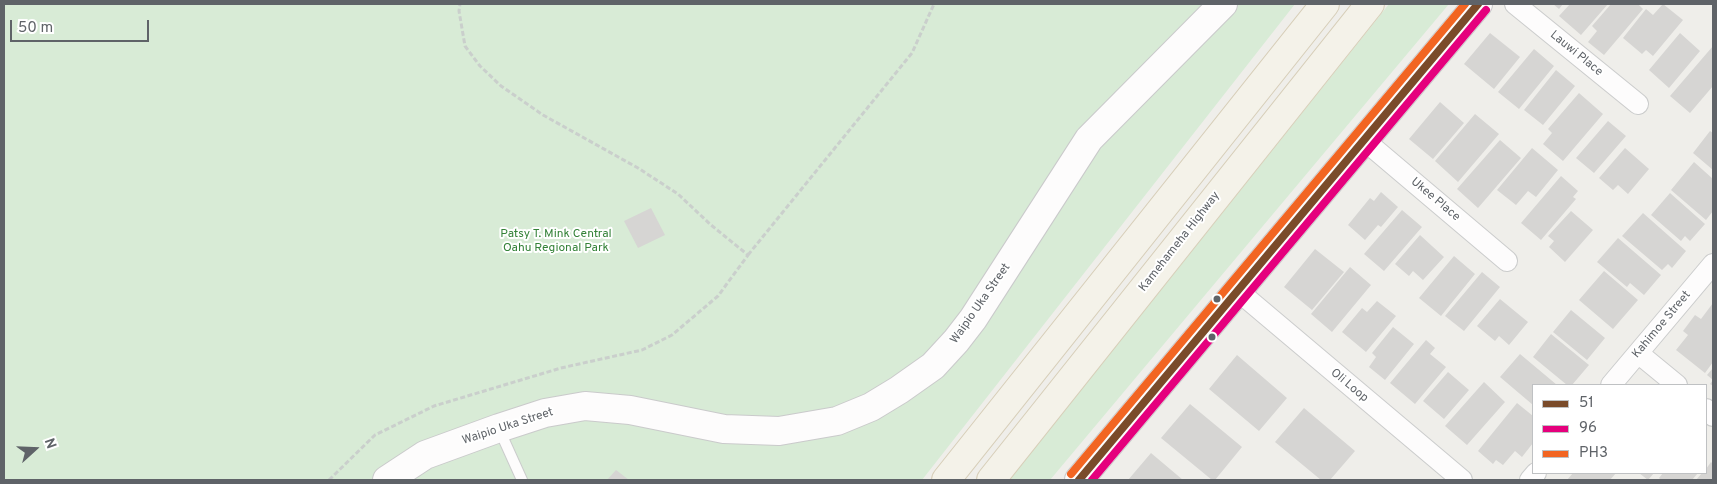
<!DOCTYPE html>
<html>
<head>
<meta charset="utf-8">
<style>
	body { margin:0 }
	#map { position:relative; width:1717px; height:484px; overflow:hidden; background:#efeeea; font-family:Overpass,sans-serif }
	canvas { display:block }
	.frame { position:absolute; inset:0; border:5px solid #5f6368; pointer-events:none }
	.legend { position:absolute; left:1532px; top:384px; width:175px; height:90px; box-sizing:border-box; background:#fff; border:1px solid #bfc1c3; margin:0; padding:6px 9px; list-style:none; font-size:15px; color:#5f6368 }
	.legend li { display:flex; align-items:center; gap:10px; height:25px }
	.legend b { width:25px; border:1px solid #bfc1c3 }
	.north { position:absolute; left:10px; top:424px; width:50px; height:50px; -webkit-text-stroke:4px #fff; paint-order:stroke; rotate:70deg; font-size:14px; font-weight:700; line-height:20px; text-align:center; color:#5f6368 }
	.north::after { content:''; display:block; margin:auto; width:18px; height:22px; background:#5f6368; clip-path:polygon(50% 0,100% 100%,50% 72%,0 100%) }
	.scale { position:absolute; left:10px; top:20px; width:139px; height:22px; box-sizing:border-box; border:2px solid #5f6368; border-top:0; padding-left:6px; font-size:15px; line-height:18px; white-space:nowrap; color:#5f6368; -webkit-text-stroke:4px #fff; paint-order:stroke }
</style>
</head>
<body>
<div id="map">
<canvas width="1717" height="484"></canvas>
<div class="frame"></div>
<ul class="legend">
<li><b style="height:6px;background:#7a4b2a"></b>51</li>
<li><b style="height:6px;background:#e5007d"></b>96</li>
<li><b style="height:6px;background:#f26522"></b>PH3</li>
</ul>
<div class="north">N</div>
<div class="scale">50 m</div>
</div>
<script>
const ctx = document.querySelector('canvas').getContext('2d');
ctx.lineJoin = 'round';
function fill(path, color) { ctx.fillStyle = color; ctx.fill(path, 'evenodd'); }
function strokePath(path, color, width, dash) { ctx.strokeStyle = color; ctx.lineWidth = width; ctx.lineCap = dash ? 'butt' : 'round'; ctx.setLineDash(dash || []); ctx.stroke(path); }
function label(font, color, halo, rows, align = 'center') {
  ctx.font = font + ' Overpass,sans-serif'; ctx.lineWidth = 4; ctx.setLineDash([]); ctx.textBaseline = 'middle'; ctx.strokeStyle = halo; ctx.fillStyle = color; for (const [text, x, y, turn = 0] of rows) {
    ctx.save(); ctx.translate(x, y); ctx.rotate((+turn || 0) * Math.PI / 180); ctx.textAlign = isNaN(turn) ? turn : align; if (halo) ctx.strokeText(text, 0, 0); ctx.fillText(text, 0, 0); ctx.restore();
  }
}
fill(new Path2D(`
	M4,4H1295L922,480H4Z
	M1389,4H1449L1050,480H1009Z`), '#d8ebd6');
fill(new Path2D(`
	M1553,4H1563L1559,9Z
	M1570,4H1608L1581,35L1559,16Z
	M1611,4H1638L1643,9L1604,55L1588,42L1597,31L1592,26Z
	M1663,4L1683,20L1653,56L1646,50L1642,54L1623,38L1646,9L1653,15Z
	M1490,33L1520,57L1494,89L1464,64Z
	M1680,33L1700,51L1669,88L1649,70Z
	M1713,46V86L1690,113L1670,96Z
	M1534,49L1554,66L1519,109L1498,92Z
	M1556,70L1575,86L1543,125L1524,110Z
	M1579,93L1603,114L1563,161L1543,144L1552,133L1548,129Z
	M1440,102L1464,123L1433,159L1409,139Z
	M1475,114L1499,134L1458,182L1435,161Z
	M1608,121L1626,136L1594,173L1576,158Z
	M1710,131L1713,133V170L1693,153Z
	M1500,140L1521,158L1478,208L1457,189Z
	M1532,148L1558,170L1536,197L1528,191L1516,205L1497,190Z
	M1625,148L1649,169L1628,194L1618,185L1613,190L1599,178Z
	M1694,162L1713,179V211L1706,220L1671,190Z
	M1561,176L1578,191L1573,197L1576,199L1541,240L1521,223Z
	M1381,192L1398,207L1381,227L1378,225L1365,240L1348,225L1370,198L1374,201Z
	M1670,193L1705,224L1690,241L1685,236L1681,241L1651,215Z
	M651,208L665,235L638,248L624,221Z
	M1402,210L1422,227L1384,271L1364,254Z
	M1571,211L1593,230L1565,262L1549,247L1554,241L1548,236Z
	M1643,213L1686,251L1672,268L1668,264L1662,270L1622,236Z
	M1420,235L1444,257L1423,280L1413,271L1409,276L1395,264Z
	M1618,238L1661,275L1644,295L1630,283L1627,287L1597,262Z
	M1315,249L1344,272L1312,310L1284,287Z
	M1454,256L1475,274L1441,316L1419,298Z
	M1350,267L1371,285L1332,332L1311,314Z
	M1604,271L1638,300L1613,329L1579,300Z
	M1482,272L1500,287L1464,331L1445,316Z
	M1500,299L1528,322L1509,345L1499,336L1495,341L1477,326Z
	M1377,301L1396,316L1366,352L1342,332L1362,308L1367,312Z
	M1713,303V362L1705,373L1676,350L1688,335L1683,331L1695,315L1701,319Z
	M1571,310L1605,338L1587,360L1553,332Z
	M1393,327L1414,344L1385,380L1369,367L1376,357L1372,353Z
	M1551,334L1589,365L1572,385H1567L1533,357Z
	M1426,340L1435,348L1430,354L1446,367L1415,404L1390,383Z
	M1520,354L1557,385H1533V405L1500,377Z
	M1237,355L1287,398L1259,431L1209,389Z
	M1713,368V386L1710,384L1713,380L1707,375Z
	M1448,372L1469,390L1444,419L1423,401Z
	M1484,382L1505,402L1467,445L1445,426Z
	M1517,403L1533,416V443L1522,457L1515,451L1503,465L1496,460L1493,464L1478,451Z
	M1190,404L1242,447L1215,480H1212L1161,438Z
	M1304,408L1355,451L1330,480H1321L1275,442Z
	M1151,453L1183,480H1128Z
	M1711,462L1713,464V480H1696L1702,473H1706V469Z
	M616,470L629,480H607Z
	M1573,473H1616L1610,480H1567Z
	M1639,473H1654L1648,480Z
	M1663,473H1698L1692,480H1661L1659,478Z`), '#d6d5d3');
const lane = new Path2D(`
	M499,429L522,480`);
const street = new Path2D(`
	M1515,4L1638,104
	M1364,140L1507,261
	M1238,291L1462,480
	M1638,353L1677,385
	M1611,385L1713,264
	M1706,409L1713,416
	M1530,480L1536,473`);
const secondary = new Path2D(`
	M387,480L425,455L499,428L545,413L585,406L630,410L724,429L779,431L837,421L871,407L899,390L933,366L956,341L973,319L1089,139L1223,4
	M1079,480L1478,4`);
const primary = new Path2D(`
	M946,480L1325,4
	M991,480L1370,4`);
strokePath(lane, '#cbcccc', 12);
strokePath(street, '#cbcccc', 22);
strokePath(secondary, '#cacacb', 30);
strokePath(primary, '#d7ceb8', 30);
strokePath(new Path2D(`
	M748,255L912,53L934,4
	M329,480L375,435L434,406L561,368L642,350L672,335L718,296L748,255L711,225L678,194L638,168L543,115L501,86L480,66L465,46L459,11L460,4`), '#cacfcc', 3, [5, 2.5]);
strokePath(lane, '#fdfcfc', 10);
strokePath(street, '#fdfcfc', 20);
strokePath(secondary, '#fdfcfc', 28);
strokePath(primary, '#f4f2e9', 28);
strokePath(new Path2D(`
	M1079,480L1478,4`), '#7a4b2a', 8);
strokePath(new Path2D(`
	M1092,480L1486,10`), '#e5007d', 8);
strokePath(new Path2D(`
	M1071,474L1465,4`), '#f26522', 8);
for (const [x, y, r, color] of [
	[1217,299,4.5,"#5f6368"],
	[1212,337,4.5,"#5f6368"]
]) { const dot = new Path2D(); dot.arc(x, y, r, 0, 2 * Math.PI); ctx.fillStyle = color; ctx.fill(dot); strokePath(dot, '#fff', 2); }
label('12px', '#5f6368', '#fff', [
	["Lauwi Place",1576,54,39],
	["Ukee Place",1435,200,40],
	["Kamehameha Highway",1180,242,-52],
	["Waipio Uka Street",981,304,-55],
	["Kahimoe Street",1662,325,-50],
	["Oli Loop",1349,386,40],
	["Waipio Uka Street",508,427,-18]
]);
label('12px', '#348238', '#fff', [
	["Patsy T. Mink Central",556,235],
	["Oahu Regional Park",556,249]
]);
</script>
</body>
</html>
